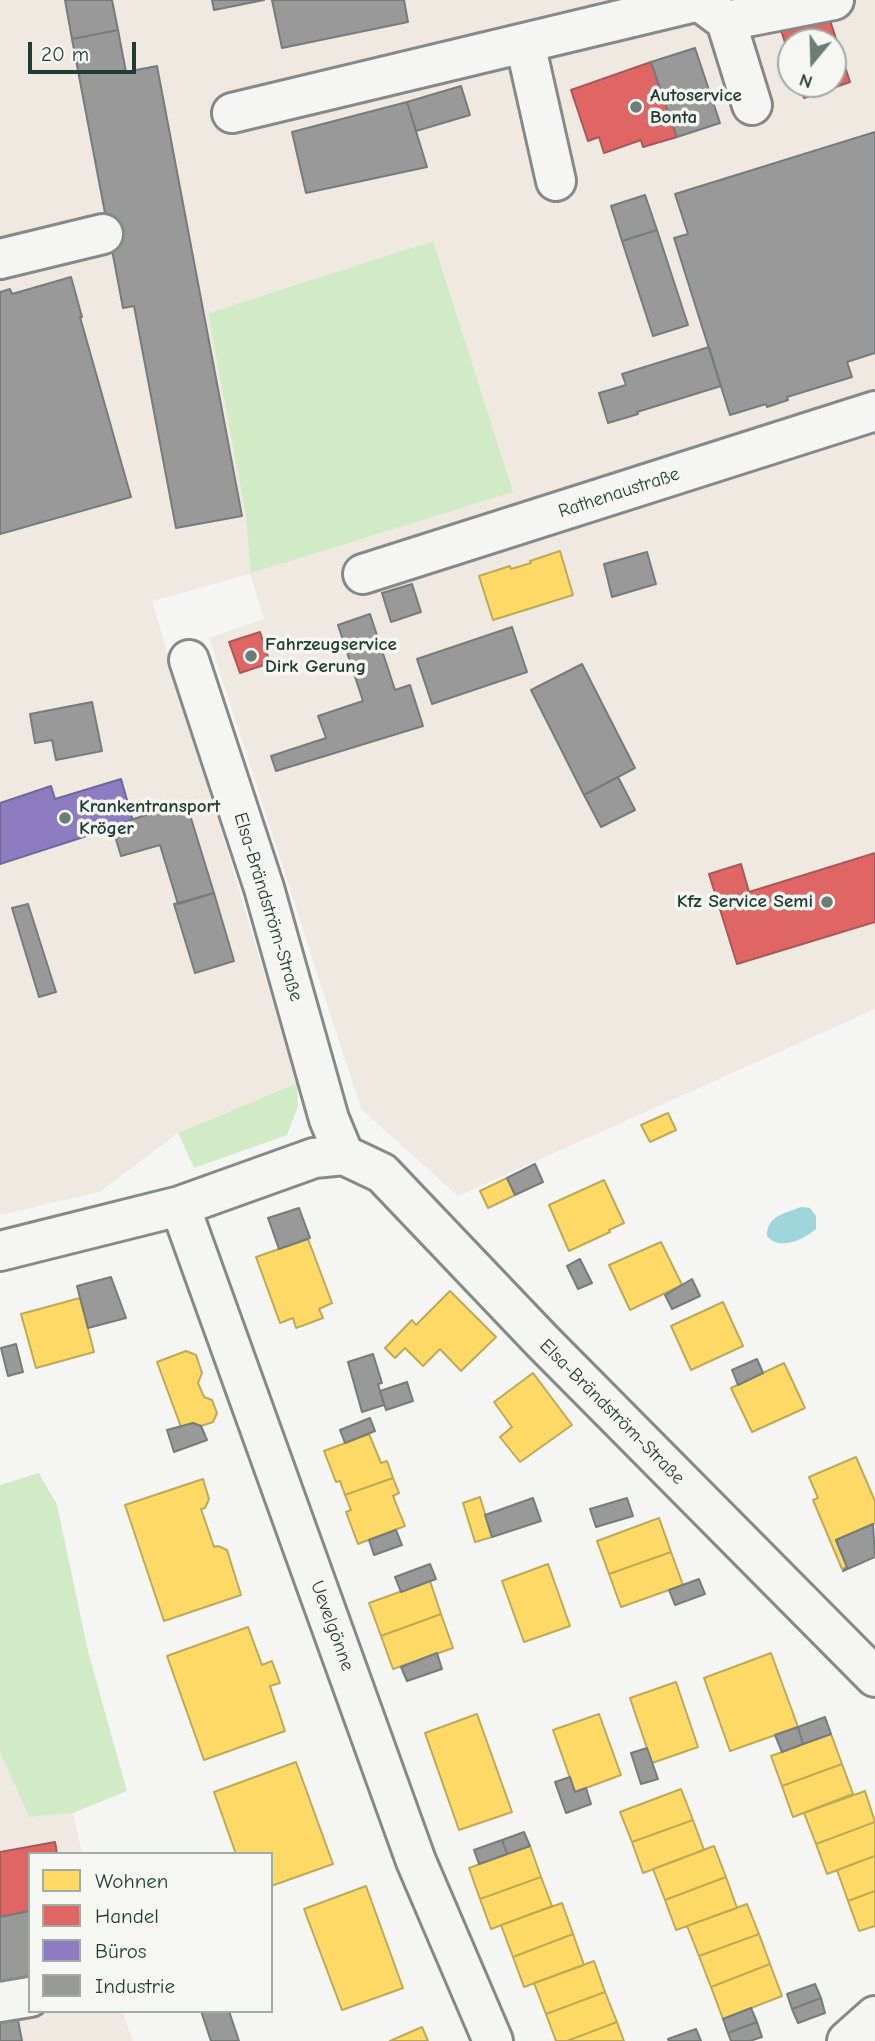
<!DOCTYPE html>
<html>
<head>
<meta charset="utf-8">
<style>
	body { margin:0 }
	#map { position:relative; width:875px; height:2041px; overflow:hidden; background:#f5f5f3; font-family:"Comic Neue",sans-serif }
	canvas { display:block }
	.legend { position:absolute; left:28px; top:1852px; width:245px; height:161px; box-sizing:border-box; background:#f6f6f2; border:2px solid #a0aca6; margin:0; padding:9px 12px; list-style:none; font-size:21px; color:#1f3d34 }
	.legend li { display:flex; align-items:center; gap:14px; height:35px }
	.legend b { width:35px; border:2px solid #a0aca6 }
	.north { position:absolute; left:777px; top:28px; width:70px; height:70px; box-sizing:border-box; background:#f6f6f2; border:2px solid #a0aca6; border-radius:50%; rotate:199deg; font-size:19px; font-weight:700; line-height:28px; text-align:center; color:#1f3d34 }
	.north::after { content:''; display:block; margin:auto; width:24px; height:32px; background:#6a7d77; clip-path:polygon(50% 0,100% 100%,50% 72%,0 100%) }
	.scale { position:absolute; left:28px; top:42px; width:108px; height:32px; box-sizing:border-box; border:4px solid #1f3d34; border-top:0; padding-left:9px; font-size:21px; line-height:24px; white-space:nowrap; color:#1f3d34; -webkit-text-stroke:5px #f6f6f2; paint-order:stroke }
</style>
</head>
<body>
<div id="map">
<canvas width="875" height="2041"></canvas>
<ul class="legend">
<li><b style="height:19px;background:#ffd966"></b>Wohnen</li>
<li><b style="height:19px;background:#e06666"></b>Handel</li>
<li><b style="height:19px;background:#8e7cc3"></b>Büros</li>
<li><b style="height:19px;background:#999"></b>Industrie</li>
</ul>
<div class="north">N</div>
<div class="scale">20 m</div>
</div>
<script>
const ctx = document.querySelector('canvas').getContext('2d');
ctx.lineJoin = 'round';
function fill(path, color) { ctx.fillStyle = color; ctx.fill(path, 'evenodd'); }
function strokePath(path, color, width, dash) { ctx.strokeStyle = color; ctx.lineWidth = width; ctx.lineCap = dash ? 'butt' : 'round'; ctx.setLineDash(dash || []); ctx.stroke(path); }
function label(font, color, halo, rows, align = 'center') {
  ctx.font = font + ' "Comic Neue",sans-serif'; ctx.lineWidth = 7; ctx.setLineDash([]); ctx.textBaseline = 'middle'; ctx.strokeStyle = halo; ctx.fillStyle = color; for (const [text, x, y, turn = 0] of rows) {
    ctx.save(); ctx.translate(x, y); ctx.rotate((+turn || 0) * Math.PI / 180); ctx.textAlign = isNaN(turn) ? turn : align; if (halo) ctx.strokeText(text, 0, 0); ctx.fillText(text, 0, 0); ctx.restore();
  }
}
fill(new Path2D(`
	M0,0H875V1009L458,1196L361,1109L209,638L264,619L250,574L152,601L297,1083L178,1133L99,1192L0,1215ZM791,42H833V84H791ZM433,241L251,573L247,516L208,313Z
	M0,1752L29,1817L73,1813L82,1854H30V2011H122L133,2041H0Z`), '#f0e9e1');
fill(new Path2D(`
	M433,241L513,492L251,573L246,516L208,313Z
	M297,1083L298,1106L287,1135L194,1168L178,1133Z
	M39,1473L57,1505L88,1651L127,1791L73,1813L29,1817L0,1752V1485Z`), '#d1ebc7');
fill(new Path2D(`
	M801,1207L810,1208L816,1216V1229C803,1240 779,1251 767,1236C766,1216 786,1213 801,1207Z`), '#9ed6dc');
const homes = new Path2D(`
	M560,551L573,595L493,620L479,576L510,566L511,569L531,563L530,561Z
	M668,1113L676,1130L650,1142L641,1125Z
	M507,1178L515,1195L488,1208L480,1191Z
	M604,1180L624,1223L609,1230L610,1232L569,1251L549,1205Z
	M308,1239L332,1303L319,1309L323,1318L296,1328L293,1318L280,1323L256,1257Z
	M661,1242L682,1285L630,1310L609,1265Z
	M450,1291L496,1337L461,1371L440,1349L423,1366L405,1348L395,1358L385,1348L412,1320L416,1325Z
	M80,1298L94,1352L36,1368L21,1314Z
	M723,1302L743,1346L691,1370L671,1326Z
	M186,1351L196,1355L202,1373L198,1383L204,1397L212,1400L217,1413L213,1422L201,1426L193,1423L181,1427L157,1362Z
	M784,1363L805,1408L752,1432L731,1388Z
	M533,1373L572,1425L520,1462L500,1437L512,1427L494,1402Z
	M369,1434L381,1463L387,1461L393,1478L345,1495L340,1481L336,1482L324,1451Z
	M856,1457L875,1501V1523L836,1540L847,1567L842,1569L813,1500L818,1498L809,1477Z
	M393,1478L399,1493L393,1496L405,1526L358,1544L346,1512L351,1510L345,1495Z
	M203,1479L209,1499L205,1508L201,1509L214,1547L218,1546L227,1550L241,1595L164,1621L125,1505Z
	M480,1497L492,1537L475,1542L463,1503Z
	M659,1518L671,1552L609,1574L597,1541Z
	M671,1552L683,1585L621,1607L609,1574Z
	M548,1564L570,1626L524,1642L502,1581Z
	M430,1581L441,1614L381,1636L369,1603Z
	M441,1614L453,1648L393,1669L381,1636Z
	M248,1627L262,1665L272,1661L280,1683L270,1686L285,1731L204,1760L167,1656Z
	M771,1653L798,1727L730,1751L704,1678Z
	M676,1682L698,1747L652,1763L630,1698Z
	M477,1714L512,1812L459,1830L425,1733Z
	M599,1714L621,1775L575,1792L553,1730Z
	M831,1734L842,1764L782,1786L771,1756Z
	M296,1762L333,1864L271,1886V1854H236L214,1792Z
	M842,1764L853,1794L793,1817L782,1786Z
	M681,1789L693,1820L632,1842L620,1812Z
	M865,1791L875,1822L816,1844L804,1813Z
	M693,1820L704,1850L643,1873L632,1842Z
	M875,1822V1856L827,1874L816,1844Z
	M530,1846L541,1877L480,1899L469,1868Z
	M714,1846L726,1877L665,1900L653,1869Z
	M875,1856V1891L848,1901L837,1870Z
	M541,1877L552,1906L491,1929L480,1899Z
	M726,1877L737,1908L676,1930L665,1900Z
	M366,1886L403,1988L342,2010L304,1909Z
	M875,1891V1926L859,1931L848,1901Z
	M562,1903L573,1934L513,1957L501,1925Z
	M747,1904L759,1934L699,1956L687,1926Z
	M573,1934L584,1965L524,1987L513,1957Z
	M759,1934L770,1964L711,1987L699,1956Z
	M594,1961L605,1992L546,2014L534,1983Z
	M770,1964L782,1996L723,2019L711,1987Z
	M605,1992L617,2022L567,2041H556L546,2014Z
	M617,2022L624,2041H567Z
	M422,2027L428,2041H390Z`);
fill(homes, '#ffd966');
strokePath(homes, '#bcaa57', 2);
const shops = new Path2D(`
	M827,11L850,82L804,98L799,84H833V42H791V61L780,27Z
	M651,62L677,137L643,147L641,140L604,153L599,137L588,141L571,90Z
	M260,632L270,663L240,673L229,642Z
	M875,853V922L737,964L709,874L741,864L749,892Z
	M55,1842L57,1854H30V1911L0,1917V1852Z`);
fill(shops, '#e06666');
strokePath(shops, '#a65a57', 2);
const offices = new Path2D(`
	M121,779L133,821L0,864V803L51,786L55,799Z`);
fill(offices, '#8e7cc3');
strokePath(offices, '#6d6998', 2);
const industry = new Path2D(`
	M65,0H112L118,30L72,39Z
	M212,0H264L214,10Z
	M272,0H404L408,22L282,48Z
	M118,30L126,72L157,66L242,516L176,528L134,306L123,308L72,39Z
	M695,48L720,123L677,137L651,62Z
	M461,86L470,115L416,131L407,102Z
	M407,102L427,167L306,193L292,132Z
	M875,132V353L847,362L852,377L787,397L788,400L767,407L766,404L730,415L674,238L688,234L675,194Z
	M645,195L657,230L622,241L611,206Z
	M657,230L688,325L653,336L622,241Z
	M71,277L82,317H80L131,497L0,534V292L10,289L12,294Z
	M709,347L721,386L637,412L638,414L608,423L599,393L626,385L622,374Z
	M647,552L656,584L612,597L604,564Z
	M412,584L421,612L391,622L382,593Z
	M370,614L395,690L410,685L423,726L276,771L271,756L326,738L318,716L363,701L338,625Z
	M512,627L527,672L432,704L417,659Z
	M582,664L635,768L584,795L531,690Z
	M92,702L102,751L56,760L52,740L35,743L30,714Z
	M618,777L635,810L601,827L584,795Z
	M186,802L214,893L178,904L160,845L121,856L112,826Z
	M214,893L234,961L195,973L174,904Z
	M28,904L56,992L39,997L12,908Z
	M535,1164L543,1182L515,1195L507,1178Z
	M299,1208L310,1238L279,1249L268,1218Z
	M580,1259L592,1283L578,1289L567,1266Z
	M111,1277L126,1318L88,1328L77,1286Z
	M692,1279L700,1296L672,1309L665,1295Z
	M16,1344L23,1372L8,1376L1,1348Z
	M373,1354L382,1383L378,1384L384,1405L362,1412L348,1362Z
	M757,1359L763,1373L738,1385L732,1370Z
	M407,1382L413,1401L386,1410L380,1391Z
	M370,1418L375,1431L345,1443L340,1430Z
	M193,1423L201,1426L207,1440L174,1452L167,1430Z
	M533,1498L541,1521L492,1537L485,1515Z
	M627,1498L633,1516L596,1527L590,1509Z
	M873,1524L875,1557L843,1571L847,1567L836,1540Z
	M396,1530L402,1545L374,1555L369,1540Z
	M430,1564L436,1579L401,1592L395,1577Z
	M699,1579L705,1594L675,1605L669,1590Z
	M437,1653L442,1669L407,1681L401,1667Z
	M825,1717L831,1734L803,1744L798,1727Z
	M798,1727L803,1744L782,1752L775,1735Z
	M647,1748L658,1779L641,1784L631,1753Z
	M570,1777L575,1792L586,1788L591,1804L566,1813L555,1782Z
	M524,1832L530,1846L507,1854L502,1840Z
	M502,1840L507,1854L479,1864L474,1850Z
	M30,1911V1980L0,1986V1917Z
	M815,1984L821,1998L792,2009L787,1994Z
	M821,1998L825,2013L798,2023L792,2009Z
	M751,2008L757,2022L728,2033L723,2019Z
	M16,2010L22,2041H0V2013Z
	M201,2011H229L239,2041H211Z
	M757,2022L762,2037L750,2041H731L728,2033Z
	M696,2029L701,2041H669L668,2039Z`);
fill(industry, '#999');
strokePath(industry, '#747d7b', 2);
const minor = new Path2D(`
	M726,21L752,105
	M525,43L556,181
	M232,113L699,1L726,21L834,0
	M0,259L103,234
	M363,574L875,411
	M189,660L264,888L329,1119L344,1155
	M180,1206L416,1861L493,2041
	M0,1251L180,1206L314,1158L344,1155L382,1173L543,1342L875,1677
	M0,2002L30,1997
	M847,2041L875,2016`);
strokePath(minor, '#858a88', 44);
strokePath(minor, '#f5f5f3', 38);
for (const [x, y, r, color] of [
	[636,107,7,"#6a7d77"],
	[251,656,7,"#6a7d77"],
	[65,818,7,"#6a7d77"],
	[827,902,7,"#6a7d77"]
]) { const dot = new Path2D(); dot.arc(x, y, r, 0, 2 * Math.PI); ctx.fillStyle = color; ctx.fill(dot); strokePath(dot, '#f6f6f2', 2.5); }
label('bold 19px', '#1f3d34', '#f6f6f2', [
	["Autoservice",650,96],
	["Bonta",650,118],
	["Fahrzeugservice",265,645],
	["Dirk Gerung",265,667],
	["Krankentransport",79,807],
	["Kröger",79,829],
	["Kfz Service Semi",813,902,"right"]
], 'left');
label('19px', '#1f3d34', '#f6f6f2', [
	["Rathenaustraße",619,493,-18],
	["Elsa-Brändström-Straße",268,907,73],
	["Elsa-Brändström-Straße",612,1412,45],
	["Uevelgönne",332,1626,70]
]);
</script>
</body>
</html>
